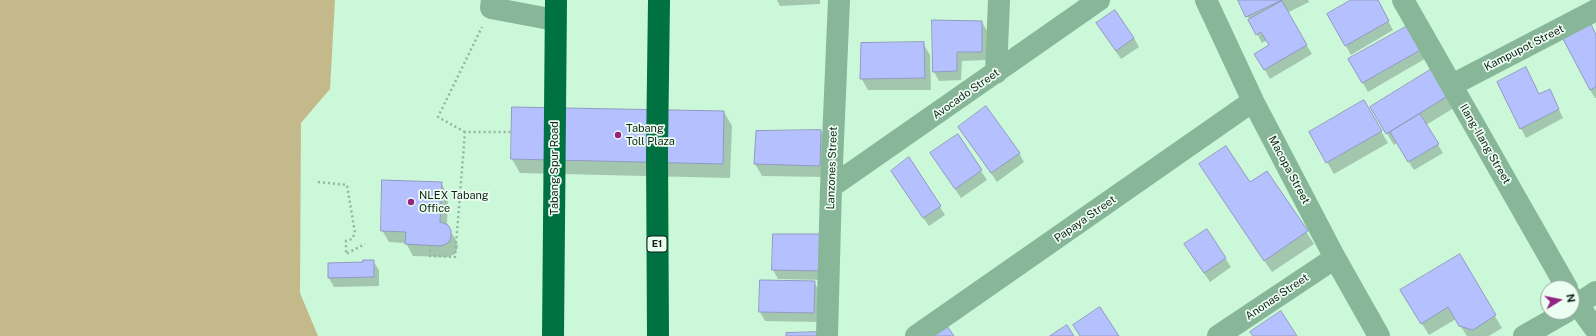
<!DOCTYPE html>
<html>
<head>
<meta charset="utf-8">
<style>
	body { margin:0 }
	#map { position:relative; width:1596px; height:336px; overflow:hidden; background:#ccf8da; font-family:"Public Sans",sans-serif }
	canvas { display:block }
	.north { position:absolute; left:1540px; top:280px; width:40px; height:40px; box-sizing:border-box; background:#ecfdf1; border:1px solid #94a599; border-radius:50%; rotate:80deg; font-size:11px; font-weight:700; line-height:16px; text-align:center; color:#0f2015 }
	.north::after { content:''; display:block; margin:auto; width:14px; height:18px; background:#942281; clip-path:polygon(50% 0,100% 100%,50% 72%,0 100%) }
</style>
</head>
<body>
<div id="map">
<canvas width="1596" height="336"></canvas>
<div class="north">N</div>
</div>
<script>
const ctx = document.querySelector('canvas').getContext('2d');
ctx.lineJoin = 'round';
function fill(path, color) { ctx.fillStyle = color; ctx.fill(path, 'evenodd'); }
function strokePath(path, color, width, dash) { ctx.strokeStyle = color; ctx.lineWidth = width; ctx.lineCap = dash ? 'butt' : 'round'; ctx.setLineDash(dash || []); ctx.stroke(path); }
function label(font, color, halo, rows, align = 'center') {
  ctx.font = font + ' "Public Sans",sans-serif'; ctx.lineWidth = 3.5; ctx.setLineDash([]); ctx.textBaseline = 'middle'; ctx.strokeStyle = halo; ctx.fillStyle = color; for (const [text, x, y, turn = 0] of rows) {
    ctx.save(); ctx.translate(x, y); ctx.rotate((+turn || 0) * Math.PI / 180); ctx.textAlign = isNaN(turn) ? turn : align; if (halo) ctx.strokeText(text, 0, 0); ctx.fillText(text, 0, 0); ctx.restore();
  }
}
fill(new Path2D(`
	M0,0H335L330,89L301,123L300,293L318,336H0Z`), '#c4b98a');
fill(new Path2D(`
	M777,0H820V4L780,6Z
	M1239,0H1308L1309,2L1287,13L1312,54L1270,79L1256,54L1270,46L1267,40L1262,43Z
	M1353,0H1377L1393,30L1351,55L1328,14Z
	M982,22L987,31L986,60L962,61L961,80L939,81L934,72Z
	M1097,24L1134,38L1139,47L1121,59Z
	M1410,25L1428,57L1368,92L1350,60Z
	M1596,36V98H1595L1590,90Z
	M923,43L930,55L931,90H868L861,78Z
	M1434,68L1457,106L1426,125L1443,153L1414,170L1397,143L1394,145L1378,119Z
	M1531,78L1539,95L1554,99L1563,118L1526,138L1498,82Z
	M1364,102L1388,143L1334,174L1310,133Z
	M513,108L724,112L732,126L730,178L520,173L512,159Z
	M959,127L1019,153L1024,162L997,182Z
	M821,131L828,143L826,177L762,176L755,164Z
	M957,135L987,180L961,198L931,153Z
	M1267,172L1314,244L1272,272L1207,176L1250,184Z
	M897,180L940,207L945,215L929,226Z
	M441,183L448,195L447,226L456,240L458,247L455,254L448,257L413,256L406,243L389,242L382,230Z
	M1207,230L1231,267L1210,282L1190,253Z
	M820,235L825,280L778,279L773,270Z
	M1459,256L1502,328L1489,336H1467L1456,319L1429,335L1409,303Z
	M373,261L379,270V286L334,287L329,278Z
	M814,282L819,291V322L765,321L760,312Z`), '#0003');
const building = new Path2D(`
	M1238,0H1282L1246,17Z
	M1351,0H1378L1389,21L1345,46L1327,14Z
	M1282,1L1307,45L1264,70L1254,54L1269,45L1261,32L1256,35L1248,20Z
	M1115,10L1134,38L1116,51L1096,23Z
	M932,20L982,21V52H957V71L933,72Z
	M1411,24L1424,48L1362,83L1348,59Z
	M1591,24L1596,35V87L1590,90L1563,39Z
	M924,42L925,78L860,79L861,43Z
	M1435,67L1451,94L1386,134L1370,107Z
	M1526,67L1539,94L1550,89L1559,109L1520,129L1497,82Z
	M1364,100L1382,131L1326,163L1309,132Z
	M986,106L1020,153L991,173L958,127Z
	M512,107L724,111L723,164L511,159Z
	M1420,114L1439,144L1408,162L1390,132Z
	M821,130L820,166L754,164L756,131Z
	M958,134L982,170L955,189L930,153Z
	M1226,146L1250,182L1267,171L1308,231L1264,261L1199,164Z
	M909,157L941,206L923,218L891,171Z
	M382,180L442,182L440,222L448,225L451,230V238L448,243L441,246L405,244L406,232L381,231Z
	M1207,229L1226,258L1204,273L1184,244Z
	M773,234H821V271L772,270Z
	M1460,254L1496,315L1473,330L1459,326L1448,307L1421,324L1400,290Z
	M363,260H374V277L328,278V263L363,262Z
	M760,280L815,281L814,313L759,312Z
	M1100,307L1119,336H1080L1073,325Z
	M1281,311L1297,336H1253L1250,332Z
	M1067,325L1074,336H1050Z
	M947,326L954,336H933Z
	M820,332L819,336H786V333Z`);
fill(building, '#b5c1fe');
strokePath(building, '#9199c1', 1);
strokePath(new Path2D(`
	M465,132L438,117L482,27
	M318,182L347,185L355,233L352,239L346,241V254L365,244
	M430,245V256L455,257L465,132H512`), '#92b69e', 2.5, [2, 3]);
strokePath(new Path2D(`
	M492,0L491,8L555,20
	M1206,0L1253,101L1335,258L1379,336
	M1403,0L1567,288
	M996,73L999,0
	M1452,85L1596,10
	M831,187L1099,0
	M1572,297L1596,330
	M1572,308L1596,292
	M827,336L831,187L839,0
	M916,336L1253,101
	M1218,336L1335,258
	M1524,336L1566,312`), '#87b698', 22);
strokePath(new Path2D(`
	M553,336L556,0
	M658,336L657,152L659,0`), '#007242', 22);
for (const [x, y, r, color] of [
	[618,135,4,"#942281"],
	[411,202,4,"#942281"]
]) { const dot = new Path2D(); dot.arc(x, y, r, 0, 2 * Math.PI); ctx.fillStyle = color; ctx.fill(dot); strokePath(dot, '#ecfdf1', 1.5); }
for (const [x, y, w] of [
	[657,244,20]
]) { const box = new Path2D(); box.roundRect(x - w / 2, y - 8, w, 16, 3); ctx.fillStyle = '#ecfdf1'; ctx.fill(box); strokePath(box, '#0f2015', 1); }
label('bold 10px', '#0f2015', null, [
	["E1",657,244]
]);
label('11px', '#0f2015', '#ecfdf1', [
	["Kampupot Street",1524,48,-27],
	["Avocado Street",966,94,-35],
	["Ilang-Ilang Street",1485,144,60],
	["Tabang Spur Road",555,168,-90],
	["Lanzones Street",832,168,-88],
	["Macopa Street",1289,170,62],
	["Papaya Street",1085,219,-35],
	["Anonas Street",1277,297,-34]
]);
label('11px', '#0f2015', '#ecfdf1', [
	["Tabang",626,129],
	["Toll Plaza",626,142],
	["NLEX Tabang",419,196],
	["Office",419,209]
], 'left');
</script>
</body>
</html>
